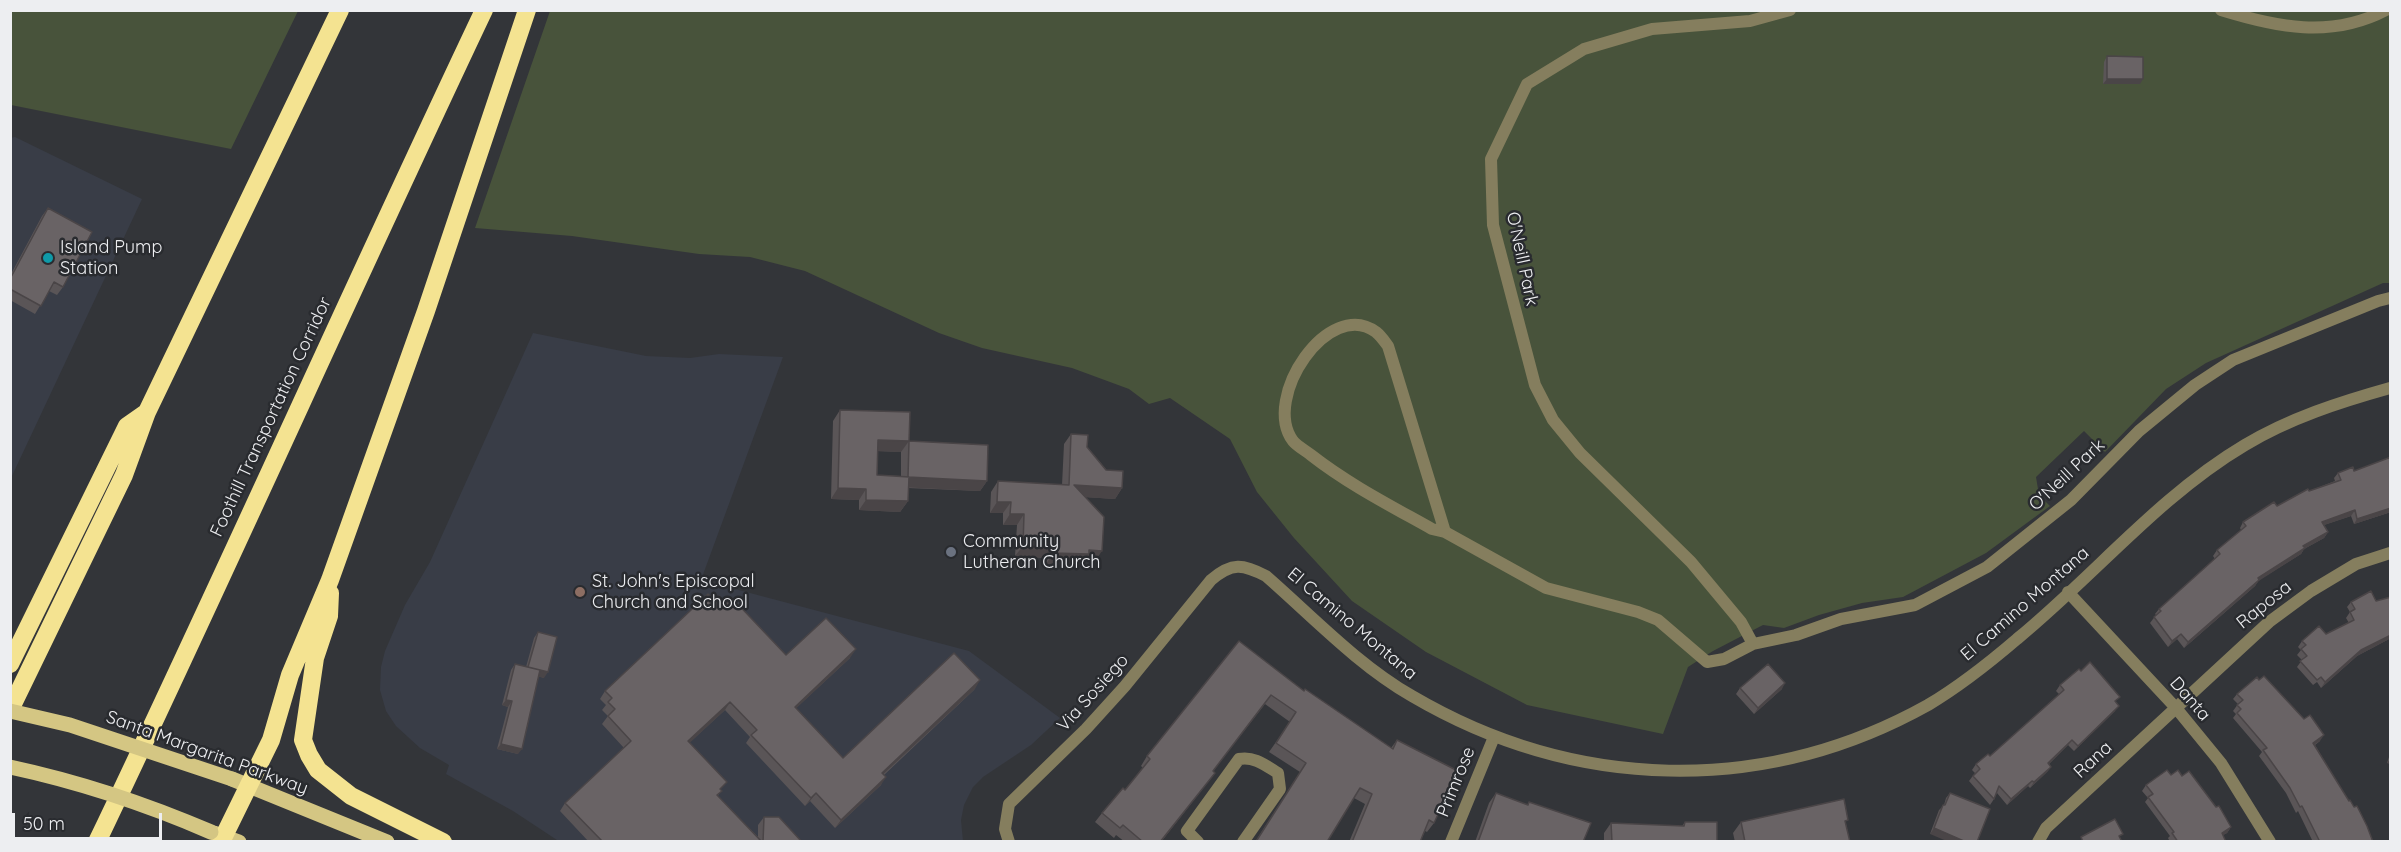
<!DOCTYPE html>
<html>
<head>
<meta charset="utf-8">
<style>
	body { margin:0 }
	#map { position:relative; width:2401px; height:852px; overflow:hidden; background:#333539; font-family:Quicksand,sans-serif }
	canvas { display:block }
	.frame { position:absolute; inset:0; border:12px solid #edeef1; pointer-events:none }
	.scale { position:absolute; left:12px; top:813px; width:150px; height:27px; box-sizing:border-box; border:3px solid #edeef1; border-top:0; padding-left:8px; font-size:18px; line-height:21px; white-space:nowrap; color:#edeef1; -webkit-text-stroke:4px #292b2f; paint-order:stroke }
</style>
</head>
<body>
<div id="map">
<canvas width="2401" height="852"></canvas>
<div class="frame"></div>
<div class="scale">50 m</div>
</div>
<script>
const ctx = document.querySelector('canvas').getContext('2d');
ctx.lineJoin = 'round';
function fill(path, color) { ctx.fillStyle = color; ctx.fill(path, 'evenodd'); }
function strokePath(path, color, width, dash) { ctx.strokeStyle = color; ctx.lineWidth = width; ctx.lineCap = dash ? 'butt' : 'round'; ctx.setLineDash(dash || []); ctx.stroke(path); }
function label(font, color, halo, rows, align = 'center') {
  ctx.font = font + ' Quicksand,sans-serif'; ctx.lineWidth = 5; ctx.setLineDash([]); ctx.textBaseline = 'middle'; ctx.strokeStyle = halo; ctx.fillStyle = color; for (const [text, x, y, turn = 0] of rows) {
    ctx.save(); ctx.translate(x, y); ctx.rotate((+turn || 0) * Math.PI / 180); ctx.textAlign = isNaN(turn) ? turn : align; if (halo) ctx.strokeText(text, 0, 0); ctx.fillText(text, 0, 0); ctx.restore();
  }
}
fill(new Path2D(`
	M15,137L142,199L11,478L10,138Z
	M533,333L646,356L690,358L719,354L783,357L701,580L969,651L1060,718L1031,745L983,777L973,787L964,805L961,820L963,841L560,842L513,811L446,774L449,765L420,748L396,726L386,711L380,690L381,667L385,651L405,605L430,562Z`), '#393d47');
fill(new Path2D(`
	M10,11L11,10L298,11L231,149L11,105Z
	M550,11H2390V283H2383L2206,363L2166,389L2105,452L2084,431L2036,477L2039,495L2050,506L1986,553L1903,597L1862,603L1819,615L1784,628L1763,625L1713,651L1688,667L1663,734L1527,705L1426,652L1352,601L1294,538L1257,492L1230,439L1170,398L1149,404L1129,389L1072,368L982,348L939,333L805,271L750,257L699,254L572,236L475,228Z`), '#48533b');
strokePath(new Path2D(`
	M2221,10C2276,27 2331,39 2386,10
	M1445,532L1388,346C1385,342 1381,336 1376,332C1329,297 1261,398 1293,441C1297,446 1306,451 1311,455C1348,484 1391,506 1432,529L1445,532L1546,588L1638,612L1658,620L1707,662L1724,659L1753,644L1796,635L1841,619L1915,605L1987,567L2071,500L2139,431L2195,385L2233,360L2378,301L2390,298
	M2068,592L2176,708L2221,763L2270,842
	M1753,644L1741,622L1691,562L1580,453L1553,420L1535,385L1493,225L1491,159L1527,84L1584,49L1652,29L1750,21L1790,10
	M1198,842L1187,831L1239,759C1254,756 1265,765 1278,773L1280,789L1243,842
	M1451,842L1494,737
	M2038,842L2046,828L2269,622L2311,591L2356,564L2390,553`), '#857e5e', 12);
strokePath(new Path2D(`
	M1009,842L1005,829L1009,804L1086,729L1125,686L1211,580C1232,562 1243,564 1266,576C1313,617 1358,665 1412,696C1574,791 1763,797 1928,705C1960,686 1989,663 2017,639C2094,576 2159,496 2245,445C2290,418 2340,402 2390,388`), '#857e5e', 12);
strokePath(new Path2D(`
	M232,779L387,842
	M214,833L239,842`), '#d4c683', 15);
strokePath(new Path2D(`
	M330,593L329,616L315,658L303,740L309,755L318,770L351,796L443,842
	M10,664L127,426L147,412
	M10,710L124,475L147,412L340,10
	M97,842C229,566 353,286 484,10
	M221,842L271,740L290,675L330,580L426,311L527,10`), '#f4e391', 18);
strokePath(new Path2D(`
	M10,711L70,725L232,779
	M10,767C80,782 146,804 211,832`), '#d4c683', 15);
fill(new Path2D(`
	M2107,56L2140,84H2103L2104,62Z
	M48,208L63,287L57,295L49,291L35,314L10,300V276L42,216Z
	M840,410L909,441L987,481L980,491L908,488V501L900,512L859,510V500L831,499L833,421ZM878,451L901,452V476L877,475Z
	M1071,434L1087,447L1122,488L1115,499L1085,497L1095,561H1084L1081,565L1046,564V558L1015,556L1017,525H1003V513H990L991,492L998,481L1062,485L1064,444Z
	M2391,457V512L2354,524L2351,516L2324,525L2328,532L2324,538L2304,549L2301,554L2259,580L2255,586L2184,648L2177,639L2168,647L2150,623L2156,615L2155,614L2159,609L2215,559L2213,556L2217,550L2241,530L2240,528L2243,522L2309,491L2335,481L2334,478L2338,473L2354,471Z
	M2391,597V638L2357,656L2321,688L2317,682L2313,685L2297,667L2302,660L2297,655L2301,650L2298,647L2302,641L2326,634L2349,623L2346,618L2350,612L2347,607L2351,602L2376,601Z
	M714,600L726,604L786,655L850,658L796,708L843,758L975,689L884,775L881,785L835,828L810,801L805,806L746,743L750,737L725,710L689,743L721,790L718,796L758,837V825L764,817L802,842H589L560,811L565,803L624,748L602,724L608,716L602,710L606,705L600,699L605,691Z
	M538,632L544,678L538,676L518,754L497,749L508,707L502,705L511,670L515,664L526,667L534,638Z
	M1239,641L1304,691L1391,748L1397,740L1434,823L1427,832L1425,831L1420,842H1349L1365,804L1354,798L1327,842H1255L1300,772L1269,752L1290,722L1265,704L1213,771L1215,773L1208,782L1161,842H1125L1116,835L1114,838L1095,822L1102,813L1125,790L1143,768L1141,766L1147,756Z
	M2060,685L2116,702L2115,711L2074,751L2068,745L2049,764L2051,767L2047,772L2030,788L2028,786L2007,805L1997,793L1994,799L1990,805L1969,781L1975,773L1972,770L1976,764L1990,756L2059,694L2056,691Z
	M1740,688L1782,689L1754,714L1736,694Z
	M2237,694L2320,741L2315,745L2373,842H2313L2298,811L2296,813L2286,793L2259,756L2262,752L2233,718L2236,714L2233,711L2238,704L2233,699Z
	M2391,751V764L2387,763Z
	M2171,775L2182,776L2231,827L2227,833L2223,835L2226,842H2170L2168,838L2170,836L2145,802L2148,798L2142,791L2146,785Z
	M1496,793L1527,805L1529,802L1583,842H1475L1489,803Z
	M1950,793L1990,809L1930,834L1939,810L1944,805L1946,798Z
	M1685,822L1717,842H1604V833L1611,823L1682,826Z
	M1741,822L1846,824L1850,842H1735L1733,833Z`), '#5a5557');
fill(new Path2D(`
	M2107,79H2143L2140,84H2103Z
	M878,440L909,441L901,452L871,451Z
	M908,477L987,481L980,491L900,487Z
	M1074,485L1122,488L1115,499L1067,496Z
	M838,488L866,489L859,500L831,499Z
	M866,500L908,501L900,512L859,510Z
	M997,502H1011L1003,513H990Z
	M2391,508V512L2354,524L2357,519Z
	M2355,510L2351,516L2318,527L2322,522Z
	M1010,514H1024L1017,525H1003Z
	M2328,532L2324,538L2304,549L2301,554L2254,584L2258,578L2303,546Z
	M1023,546L1053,547L1046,558L1015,556Z
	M1089,550L1102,551L1095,561H1084L1081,565L1046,564L1053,553Z
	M2259,580L2255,586L2184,648L2188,642Z
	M2181,634L2177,639L2168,647L2172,641Z
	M2391,635V638L2357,656L2321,688L2325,682L2361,650Z
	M856,649L850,658L789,715L795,707Z
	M528,667L548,672L544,678L524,673Z
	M980,680L975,689L876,781L882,773Z
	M1785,683L1782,689L1754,714L1758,708Z
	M506,700L512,701L508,707L502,705Z
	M730,702L725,710L682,750L688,741Z
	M2119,706L2115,711L2074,751L2078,746Z
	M2324,735L2320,741L2309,748L2313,743Z
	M2072,740L2068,745L2044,769L2048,763Z
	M501,744L522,749L518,754L497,749Z
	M2391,758V764L2387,763Z
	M2051,767L2047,772L2030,788L2034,782Z
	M1215,773L1161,842H1160Z
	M886,777L881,785L835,828L841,820Z
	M2032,781L2028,786L2007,805L2011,799Z
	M816,793L810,801L805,806L811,798Z
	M2231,827L2227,833L2218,838L2222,833Z
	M1934,828L1966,842H1949L1930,834Z`), '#4a4547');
const building = new Path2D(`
	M2107,56L2143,57V79H2107Z
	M48,208L92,232L63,287L54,282L41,306L10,289V279Z
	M840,410L910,412L909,441L878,440L877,475L909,477L908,501L866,500V489L838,488Z
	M1071,434L1088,435L1087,447L1106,470L1123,471L1122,488L1074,485L1104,517L1102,551L1089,550V554L1053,553V547L1023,546L1024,514H1010L1011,502H997L998,481L1069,485Z
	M909,441L988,445L987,481L908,477Z
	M2391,457V508L2357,519L2355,510L2322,522L2328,532L2303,546L2305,548L2258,578L2259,580L2188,642L2181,634L2172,641L2154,617L2161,611L2159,609L2220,554L2217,550L2246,526L2243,522L2274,502L2277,506L2308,489L2309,491L2341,480L2338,473L2353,467L2354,471Z
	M2371,591L2376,601L2391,597V635L2361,650L2325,682L2321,677L2317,680L2300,661L2307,656L2301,649L2306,645L2302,641L2319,626L2326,634L2354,620L2350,612L2355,609L2351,602Z
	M708,594L714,600L719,596L726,604L732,598L786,655L826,618L856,649L795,707L843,758L954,653L980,680L882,773L886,777L841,820L816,793L811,798L751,735L757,730L730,702L688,741L727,782L720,789L722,791L717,795L762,842H603L565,803L631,741L608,716L615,709L608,702L612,698L605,691Z
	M538,632L557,637L548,672L528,667Z
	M1239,641L1304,691L1305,689L1393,749L1397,740L1458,771L1434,823L1429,820L1420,842H1352L1372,794L1360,788L1327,842H1259L1257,840L1306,763L1276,743L1296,712L1271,695L1213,771L1215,773L1160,842H1143L1123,825L1120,828L1102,813L1123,788L1125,790L1150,759L1147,756Z
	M2090,662L2120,697L2115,701L2119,706L2078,746L2072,740L2048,763L2051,767L2034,782L2032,781L2011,799L1999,786L1994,799L1973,776L1980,769L1976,764L1988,754L1990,756L2064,690L2060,685L2079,669L2081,671Z
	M515,664L540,670L522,749L501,744L512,701L506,700Z
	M1768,664L1785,683L1758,708L1740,688Z
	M2264,676L2304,719L2310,715L2324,735L2313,743L2349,801L2350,800L2354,807L2357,806L2367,826L2373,842H2320L2302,806L2300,807L2290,788L2263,750L2267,748L2237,713L2241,709L2237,705L2243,700L2237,694L2257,677L2259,680Z
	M2167,770L2171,775L2178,770L2182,776L2189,771L2216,807L2219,806L2231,827L2222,833L2226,842H2178L2172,833L2174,832L2148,797L2153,794L2146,785Z
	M1496,793L1528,805L1529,802L1591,823L1583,842H1478Z
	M1950,793L1990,809L1977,842H1966L1934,828L1943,805H1945Z
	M1844,799L1848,820L1845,821L1850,842H1745L1741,822Z
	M764,817H779L802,842H763Z
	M2115,819L2123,834L2119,836L2122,842H2083L2081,837Z
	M1685,822H1717V842H1612L1611,823L1684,826Z`);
fill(building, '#696365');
strokePath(building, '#4a4547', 1.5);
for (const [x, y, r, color] of [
	[48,258,6,"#0f9aa8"],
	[951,552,6,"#6b7280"],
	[580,592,6,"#8d6e63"]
]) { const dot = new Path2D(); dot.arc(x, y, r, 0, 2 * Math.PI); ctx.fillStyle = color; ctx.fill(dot); strokePath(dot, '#292b2f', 2); }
label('18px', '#edeef1', '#292b2f', [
	["Island Pump",60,248],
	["Station",60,269],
	["Community",963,542],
	["Lutheran Church",963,563],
	["St. John's Episcopal",592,582],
	["Church and School",592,603]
], 'left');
label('18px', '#edeef1', '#292b2f', [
	["O'Neill Park",1522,259,78],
	["Foothill Transportation Corridor",271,417,-65],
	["O'Neill Park",2067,475,-43],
	["El Camino Montana",2025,604,-41],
	["Raposa",2264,605,-39],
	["El Camino Montana",1352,624,40],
	["Via Sosiego",1093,693,-48],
	["Danta",2190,699,49],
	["Santa Margarita Parkway",207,753,20],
	["Rana",2093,760,-43],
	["Primrose",1456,782,-68]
]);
</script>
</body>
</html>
